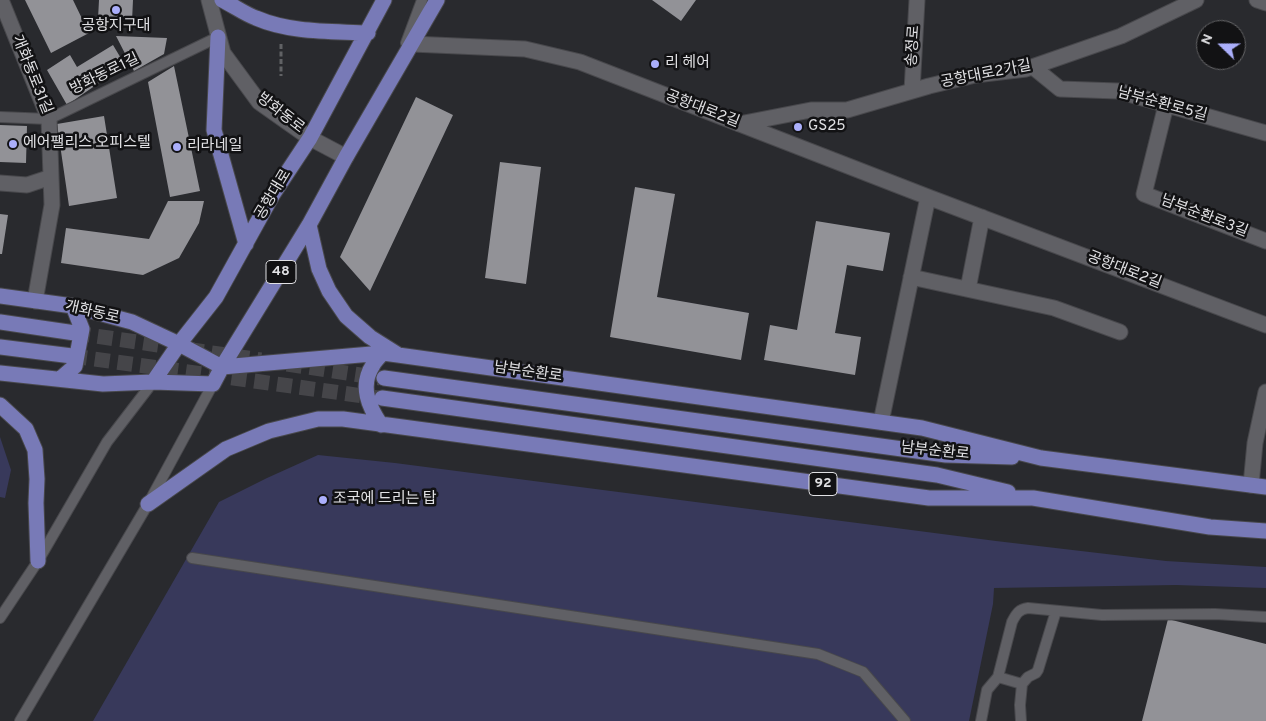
<!DOCTYPE html>
<html>
<head>
<meta charset="utf-8">
<style>
	body { margin:0 }
	#map { position:relative; width:1266px; height:721px; overflow:hidden; background:#292a2e; font-family:Overpass,sans-serif }
	canvas { display:block }
	.north { position:absolute; left:1196px; top:20px; width:50px; height:50px; box-sizing:border-box; background:#121214; border:1px solid #656567; border-radius:50%; rotate:292deg; font-size:14px; font-weight:700; line-height:20px; text-align:center; color:#e1e1e4 }
	.north::after { content:''; display:block; margin:auto; width:18px; height:22px; background:#abaffb; clip-path:polygon(50% 0,100% 100%,50% 72%,0 100%) }
</style>
</head>
<body>
<div id="map">
<canvas width="1266" height="721"></canvas>
<div class="north">N</div>
</div>
<script>
const ctx = document.querySelector('canvas').getContext('2d');
ctx.lineJoin = 'round';
function fill(path, color) { ctx.fillStyle = color; ctx.fill(path, 'evenodd'); }
function strokePath(path, color, width, dash) { ctx.strokeStyle = color; ctx.lineWidth = width; ctx.lineCap = dash ? 'butt' : 'round'; ctx.setLineDash(dash || []); ctx.stroke(path); }
function label(font, color, halo, rows, align = 'center') {
  ctx.font = font + ' Overpass,"Noto Sans KR",sans-serif'; ctx.lineWidth = 5; ctx.setLineDash([]); ctx.textBaseline = 'middle'; ctx.strokeStyle = halo; ctx.fillStyle = color; for (const [text, x, y, turn = 0] of rows) {
    ctx.save(); ctx.translate(x, y); ctx.rotate((+turn || 0) * Math.PI / 180); ctx.textAlign = isNaN(turn) ? turn : align; if (halo) ctx.strokeText(text, 0, 0); ctx.fillText(text, 0, 0); ctx.restore();
  }
}
fill(new Path2D(`
	M0,437L11,470L5,498L0,497Z
	M318,455L395,463L996,541L1166,561L1266,567V588L1176,585L994,588L993,604L969,721H93L219,502L267,478Z`), '#38395b');
fill(new Path2D(`
	M25,0H73L89,33L51,53Z
	M99,0H133L132,21L98,19Z
	M652,0H696L681,21Z
	M116,36L167,38L164,54L134,71Z
	M113,45L125,65L67,105L47,70L70,55L77,67Z
	M174,66L200,191L170,197L148,82Z
	M416,97L453,115L370,291L340,257Z
	M104,116L117,198L69,206L57,124Z
	M0,125L27,126L26,163L0,162Z
	M500,162L541,167L526,284L485,278Z
	M635,187L675,194L657,297L749,313L741,360L610,337Z
	M168,201H204L199,223L179,258L143,275L61,263L66,228L149,239Z
	M0,214L8,215L2,254H0Z
	M816,221L890,233L883,271L847,265L835,333L861,337L855,375L764,360L770,325L797,330Z
	M1168,619L1266,644V721H1142Z`), '#929297');
strokePath(new Path2D(`
	M75,333L261,360
	M72,356L378,398
	M287,364L380,378`), '#454549', 15, [15, 8]);
const service = new Path2D(`
	M406,43L422,0
	M0,117L49,119L218,37
	M192,558L818,654L863,672L905,721
	M0,618L38,561L107,442L153,382
	M998,677L1022,684L1020,705L1021,721
	M1022,684L1028,677L1036,673L1038,670L1056,611
	M20,721L148,504L213,384
	M981,721L987,690L998,677L1012,622C1016,614 1019,609 1028,608L1102,615L1215,614L1266,617`);
const minor = new Path2D(`
	M1,0L49,119L52,205L35,301
	M1257,0L1266,3
	M412,44L525,49L580,62L928,197L1266,325
	M1033,67L1060,89L1118,91L1266,133
	M912,91L917,0
	M1166,105L1144,194L1266,241
	M739,124L811,110H847L929,86L975,75L1026,69L1121,36L1196,0
	M0,183L27,185L51,177
	M911,277L1054,308L1120,332
	M968,289L982,217
	M881,422L928,197
	M1251,485L1255,443L1266,392`);
const secondary = new Path2D(`
	M209,0L223,53L259,102L310,138L346,157`);
const primary = new Path2D(`
	M222,0C234,6 245,14 256,18C291,33 330,31 368,33
	M218,37L214,130L246,244
	M309,225L319,269L329,291L346,316L370,337L397,354
	M0,296L73,306L132,322L179,344L222,367L383,353L398,355L922,428L1041,458L1266,487
	M0,322L75,333
	M0,347L72,356
	M0,373L103,384L153,382L213,384L222,367L309,225L346,157L437,0
	M384,378L946,455L1012,457
	M60,379L75,366L82,329L73,306
	M153,382L179,344L216,297L273,194L310,138L384,0
	M382,398L937,475L1008,492
	M0,405L26,429L35,450L37,479L36,503L38,561
	M381,425C369,407 359,386 373,365C375,361 379,357 383,353
	M148,504L226,449L269,431L318,419H343L929,498H1033L1210,527L1266,531`);
strokePath(service, '#48484c', 12);
strokePath(minor, '#48484c', 17);
strokePath(secondary, '#48484c', 17);
strokePath(primary, '#48484c', 17);
strokePath(new Path2D(`
	M281,44V76`), '#616265', 3, [5, 2.5]);
strokePath(service, '#606065', 10);
strokePath(minor, '#606065', 15);
strokePath(secondary, '#606065', 15);
strokePath(primary, '#787ab7', 15);
for (const [x, y, r, color] of [
	[116,10,5,"#abaffb"],
	[655,64,5,"#abaffb"],
	[798,127,5,"#abaffb"],
	[13,144,5,"#abaffb"],
	[177,147,5,"#abaffb"],
	[323,500,5,"#abaffb"]
]) { const dot = new Path2D(); dot.arc(x, y, r, 0, 2 * Math.PI); ctx.fillStyle = color; ctx.fill(dot); strokePath(dot, '#121214', 2); }
for (const [x, y, w] of [
	[281,272,30],
	[823,484,28]
]) { const box = new Path2D(); box.roundRect(x - w / 2, y - 11.5, w, 23, 4); ctx.fillStyle = '#121214'; ctx.fill(box); strokePath(box, '#e1e1e4', 1); }
label('bold 14px', '#e1e1e4', null, [
	["48",281,272],
	["92",823,484]
]);
label('15px', '#e1e1e4', '#121214', [
	["공항지구대",116,27,"center"],
	["리 헤어",665,64],
	["GS25",808,127],
	["에어팰리스 오피스텔",23,144],
	["리라네일",187,147],
	["조국에 드리는 탑",333,500]
], 'left');
label('15px', '#e1e1e4', '#121214', [
	["송정로",914,46,-86],
	["개화동로31길",31,75,68],
	["방화동로1길",105,75,-26],
	["공항대로2가길",986,75,-11],
	["남부순환로5길",1162,105,15],
	["공항대로2길",702,110,21],
	["방화동로",280,114,38],
	["공항대로",274,195,-59],
	["남부순환로3길",1204,217,21],
	["공항대로2길",1124,271,21],
	["개화동로",92,313,13],
	["남부순환로",528,373,8],
	["남부순환로",935,452,6]
]);
</script>
</body>
</html>
